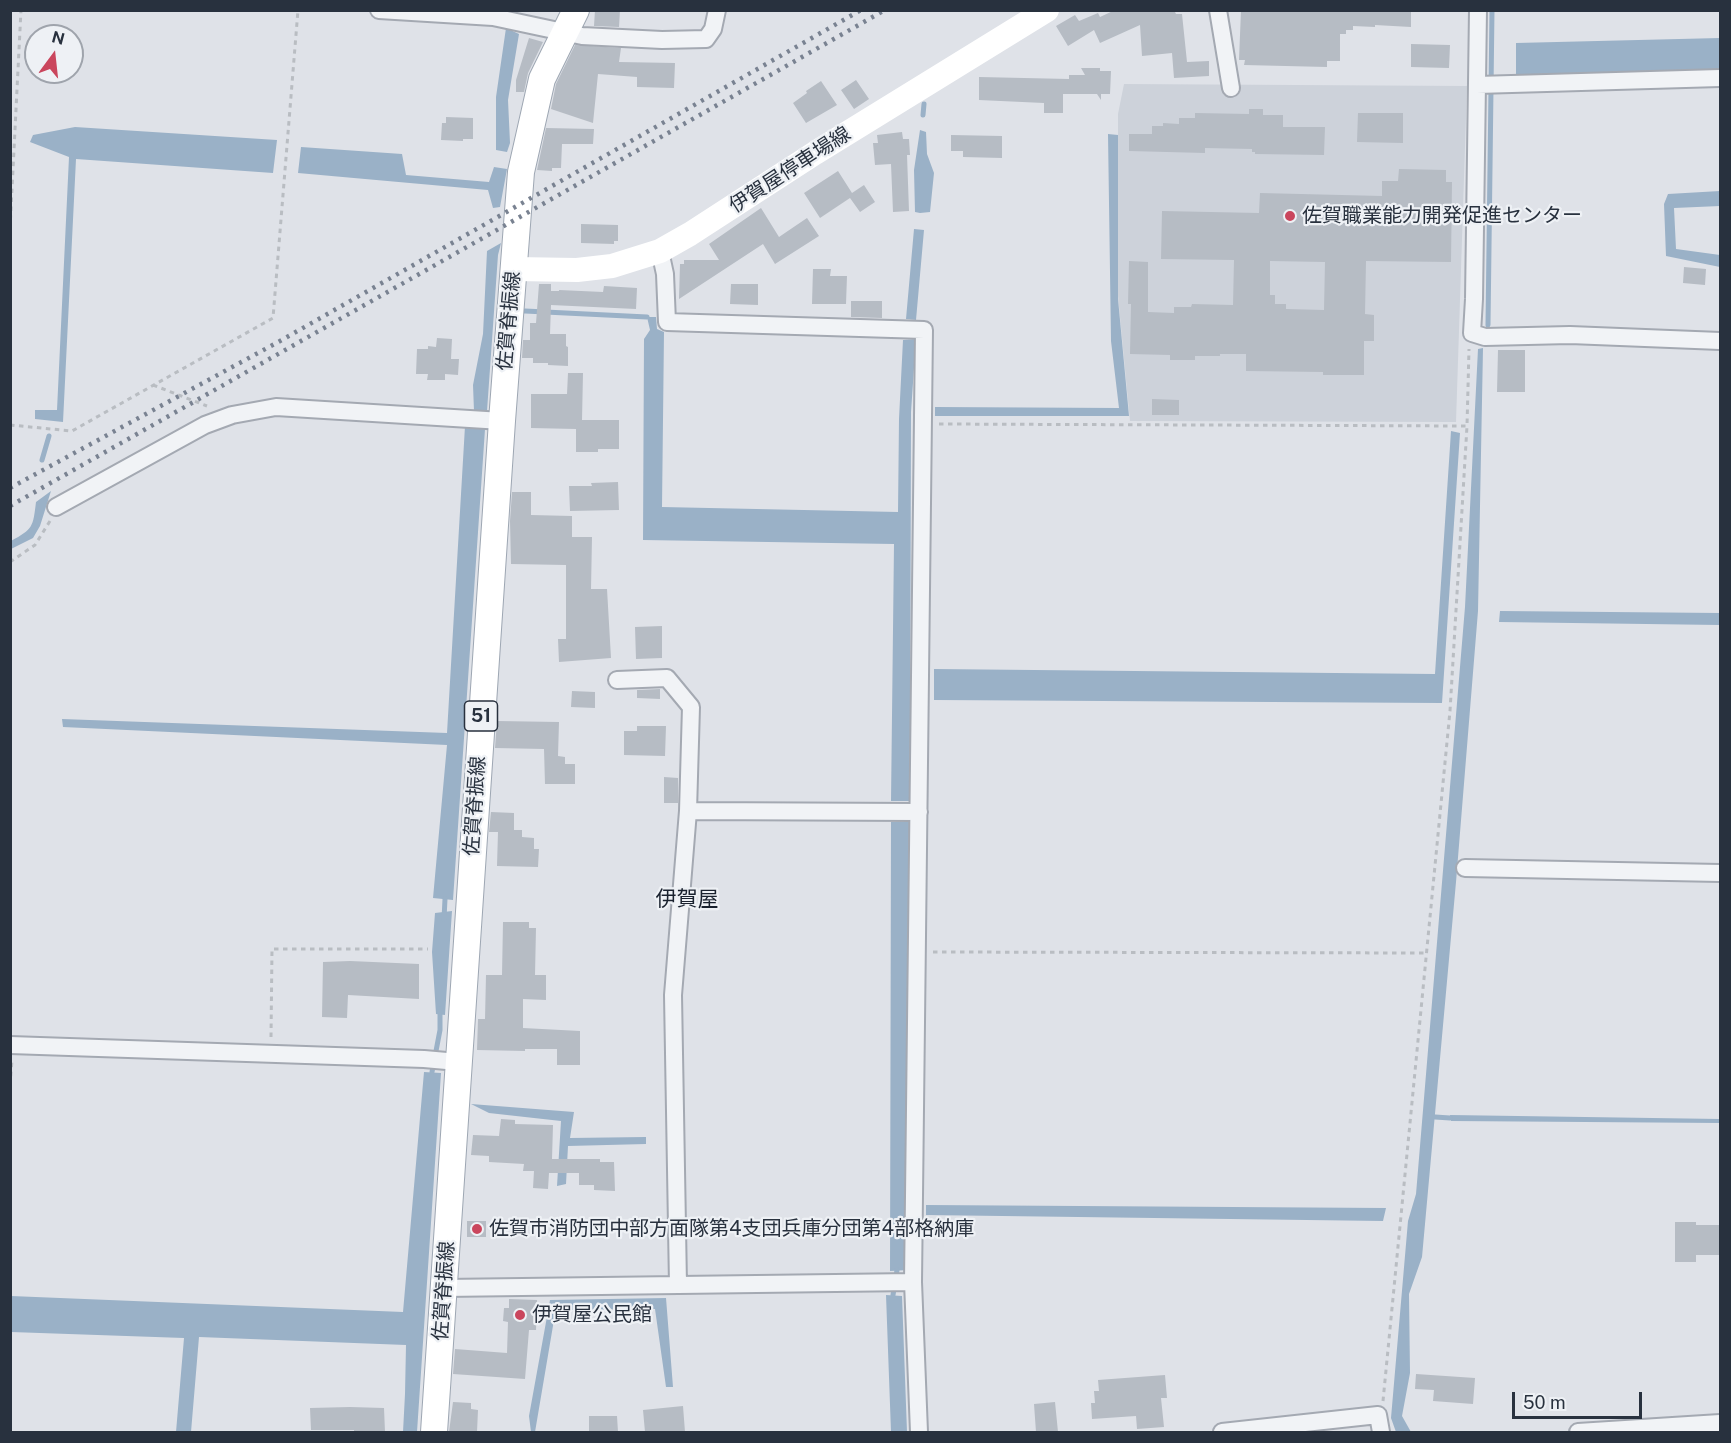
<!DOCTYPE html>
<html>
<head>
<meta charset="utf-8">
<style>
	body { margin:0 }
	#map { position:relative; width:1731px; height:1443px; overflow:hidden; background:#dfe2e8; font-family:"Public Sans",sans-serif }
	canvas { display:block }
	.frame { position:absolute; inset:0; border:12px solid #28313e; pointer-events:none }
	.north { position:absolute; left:24px; top:24px; width:60px; height:60px; box-sizing:border-box; background:#eef1f5; border:2px solid #9fa4ac; border-radius:50%; rotate:15deg; font-size:16px; font-weight:700; line-height:24px; text-align:center; color:#28313e }
	.north::after { content:''; display:block; margin:auto; width:21px; height:27px; background:#ca465d; clip-path:polygon(50% 0,100% 100%,50% 72%,0 100%) }
	.scale { position:absolute; left:1512px; top:1392px; width:130px; height:27px; box-sizing:border-box; border:3px solid #28313e; border-top:0; padding-left:8px; font-size:18px; line-height:21px; white-space:nowrap; color:#28313e; -webkit-text-stroke:4px #eef1f5; paint-order:stroke }
</style>
</head>
<body>
<div id="map">
<canvas width="1731" height="1443"></canvas>
<div class="frame"></div>
<div class="north">N</div>
<div class="scale">50 m</div>
</div>
<script>
const ctx = document.querySelector('canvas').getContext('2d');
ctx.lineJoin = 'round';
function fill(path, color) { ctx.fillStyle = color; ctx.fill(path, 'evenodd'); }
function strokePath(path, color, width, dash) { ctx.strokeStyle = color; ctx.lineWidth = width; ctx.lineCap = dash ? 'butt' : 'round'; ctx.setLineDash(dash || []); ctx.stroke(path); }
function label(font, color, halo, rows, align = 'center') {
  ctx.font = font + ' "Public Sans","Noto Sans JP",sans-serif'; ctx.lineWidth = 4.5; ctx.setLineDash([]); ctx.textBaseline = 'middle'; ctx.strokeStyle = halo; ctx.fillStyle = color; for (const [text, x, y, turn = 0] of rows) {
    ctx.save(); ctx.translate(x, y); ctx.rotate((+turn || 0) * Math.PI / 180); ctx.textAlign = isNaN(turn) ? turn : align; if (halo) ctx.strokeText(text, 0, 0); ctx.fillText(text, 0, 0); ctx.restore();
  }
}
fill(new Path2D(`
	M1124,84L1467,86L1456,422L1130,421L1118,296V114Z`), '#cdd2da');
fill(new Path2D(`
	M506,28L519,34L508,100L510,143L507,152L496,150V97Z
	M1720,38V70L1516,76V43Z
	M75,127L277,140L273,173L76,159L63,422L35,419V410H57L69,157L30,142L33,135Z
	M920,130L926,132L927,154L934,173L930,212L920,213L915,212L914,170Z
	M1108,134L1118,135V299L1129,416H935V407L1119,408L1111,341Z
	M301,147L402,154L406,175L489,182L494,167L507,169L500,207L493,208L488,190L298,173Z
	M1720,191V206L1674,208L1676,249L1720,255V267L1666,256L1664,204L1668,194Z
	M914,229L924,230L916,320L906,319Z
	M501,243L498,255L487,411H474L473,385L483,334L487,251Z
	M647,317H656L657,329L664,332L662,507L898,512L899,419L903,340L916,339L911,412L910,801H891L894,544L643,540L644,339L650,330Z
	M1483,348L1478,611L1456,882L1422,1257L1409,1294L1410,1373L1402,1416L1411,1432H1396L1391,1418L1408,1221L1416,1194L1465,607L1478,349Z
	M465,426L485,429L453,900L433,898L447,745L63,727L62,719L447,733Z
	M1451,431L1460,433L1442,703L934,700V669L1435,674Z
	M51,491L40,526L33,538L11,549V541C33,529 33,527 36,502Z
	M1500,611L1720,613V625L1499,622Z
	M911,821L908,1270L890,1271L891,822Z
	M452,911L445,1015L436,1014L432,952L435,913Z
	M424,1072L441,1073L417,1432H403L405,1394L406,1345L199,1337L191,1432H176L184,1338L11,1332V1296L403,1312Z
	M471,1104L574,1112L570,1138L646,1137V1144L568,1146L566,1184L557,1186L561,1121L489,1113Z
	M1450,1115L1720,1119V1123L1451,1121Z
	M926,1205L1386,1208L1383,1221L926,1215Z
	M886,1295L902,1296L907,1432H891Z
	M666,1298L673,1387H666L655,1309L564,1310L555,1314L535,1432H531L529,1416L550,1300Z`), '#9ab1c7');
strokePath(new Path2D(`
	M923,115L924,104
	M525,311L647,317
	M1488,325L1492,10
	M42,460L49,436
	M444,919L445,899
	M432,1072L440,1030V1009
	M1435,1117L1450,1118
	M893,1295L897,1270`), '#9ab1c7', 5);
fill(new Path2D(`
	M595,10H620L619,27L594,26Z
	M1115,10H1174L1176,14H1182L1187,62L1209,61V76L1174,78L1172,53L1142,56L1140,25L1100,43L1094,30L1068,46L1056,26L1075,15L1079,21L1098,13L1100,17Z
	M1241,10L1359,11L1411,10V27L1375,25V27L1353,26V30H1346V34H1340V61H1327V67L1244,65L1245,60H1239Z
	M529,38L543,42L528,73L524,92H516V80Z
	M1411,44L1450,45L1449,68L1411,67Z
	M575,45L621,48L619,62L675,63L674,88L637,87V77L598,74L593,123L551,109L556,84Z
	M1081,68H1100V71H1111L1110,94H1101V100L1097,94H1063V113H1044V103L979,100V77L1069,79V75H1085Z
	M856,80L869,99L854,109L841,90Z
	M821,81L837,105L806,123L793,103L807,93L806,91Z
	M1249,109H1263V115H1283V127H1325L1324,155L1255,154V152H1252V149L1205,148V153L1129,151V134H1152V126H1163V123L1179,124V118H1195V113L1249,114Z
	M1358,113H1403V143L1357,142Z
	M446,117L473,118V139H463V141L441,140L442,123H446Z
	M546,128L594,129L593,144H562L561,168H552V171L537,170Z
	M902,132L903,139H909L910,155H907L909,211L893,212L891,164L875,165L873,143H878L877,135Z
	M951,135L1002,136V158L963,157V151H951Z
	M1399,169L1446,170V182H1452L1451,262L1366,261L1365,314L1374,315V341H1364V375H1323V372L1246,371V354H1220V356H1195V360H1170V355L1130,354L1131,304H1128L1129,261L1148,262V312L1174,313V307H1191L1192,304L1233,305L1234,260L1161,259L1162,211L1259,213L1260,193L1382,196V181H1398ZM1270,261L1325,262L1324,310L1286,309V304H1275V295H1270Z
	M838,171L852,193L864,185L875,202L860,212L850,198L820,218L804,193Z
	M761,208L779,237L807,218L819,236L775,264L763,244L679,299L680,264H684V260H719L709,244Z
	M581,224L618,225V241H614V244L581,243Z
	M1684,267L1706,269L1705,285L1683,283Z
	M813,269H831L830,276H847L846,304H812Z
	M539,284H551V291H559V290L603,292L604,286L637,288L636,309L551,305L550,334H566V346L568,347V366L548,365V363H533V358H522L523,340H530V323H536Z
	M731,284H758V305L730,304Z
	M851,301H882V318L851,317Z
	M437,338L452,339L451,359H459L458,375L445,374V380H427L428,374H416L417,349H428V346L436,347Z
	M1498,350H1525V392H1497Z
	M568,373H583L582,420H619V449H598V452H576V429L531,428V394H567Z
	M1152,399L1179,400V415H1152Z
	M618,482L619,510L570,511L569,486H592L591,483Z
	M512,492H531V515L572,516V537H592L591,589H607L611,658L559,662L558,639H566V565L511,564L510,521Z
	M662,626V658L636,659L635,627Z
	M660,689V699L637,698V690Z
	M572,691L595,692V708L571,707Z
	M497,721L559,722L558,756L565,757V764H575V784H545L544,749L495,748Z
	M637,726H666L665,756L624,755V731H637Z
	M664,777L678,778V803H664Z
	M491,812L514,813V830H522V837L534,838V849H539L538,867L497,866L498,832H489Z
	M503,922H529V928H536L535,975H546V1000L523,999V1028L580,1031V1065H557V1049H525V1051L477,1050L478,1019H485L486,975H502Z
	M350,961L419,964V999L348,995L347,1018L322,1017L323,962Z
	M501,1119L515,1120V1124L553,1125L552,1159H600V1162H614L615,1191L594,1190V1185H579V1173H549L548,1189L533,1188L534,1171H523L524,1164L489,1162V1156L471,1155L473,1135L499,1136Z
	M467,1221H486V1237H467Z
	M1675,1222H1696V1225H1720V1255H1696V1262H1675Z
	M509,1299L537,1300L536,1330H529L525,1379L453,1374L455,1349L507,1353L508,1322L503,1321L504,1308H509Z
	M1416,1374L1475,1378L1473,1404L1433,1401L1434,1390L1415,1389Z
	M1165,1375L1167,1398H1161L1164,1427L1137,1429L1136,1416L1092,1419L1091,1403H1095L1094,1391H1099L1098,1380Z
	M453,1402L471,1403V1409L478,1410L477,1432H449Z
	M1055,1402L1058,1432H1036L1034,1404Z
	M683,1406L685,1432H645L643,1410Z
	M350,1407L384,1408L385,1432H354V1430H311L310,1408Z
	M589,1416H617L618,1432H589Z`), '#b6bcc4');
const minor = new Path2D(`
	M379,10L493,17L582,36L662,40L706,39L713,29L717,10
	M1218,10L1231,88
	M1478,10L1474,299L1472,333L1485,337L1570,335L1720,341
	M1477,85L1720,78
	M660,251L665,274L667,322L924,330L913,1282L919,1432
	M56,507L205,425L232,415L276,407L502,421
	M617,680L667,678L691,707L688,811L673,995L678,1285
	M688,811L919,812
	M1465,868L1720,873
	M10,1045L424,1059L458,1062
	M444,1288L913,1282
	M1222,1432L1378,1415L1381,1432
	M1578,1432L1720,1423`);
const primary = new Path2D(`
	M434,1432L502,421L521,172L542,79L576,10`);
strokePath(minor, '#a4a9b2', 20);
strokePath(primary, '#9ea7b3', 28);
strokePath(new Path2D(`
	M10,229L21,10
	M153,385L207,406
	M939,424L1467,426L1469,349
	M10,425L72,431L273,318L298,10
	M10,562L35,545L50,521
	M933,952L1427,953
	M271,1037L272,949H428
	M10,1085L12,1060
	M1383,1401L1450,711L1467,426`), '#b9bdc2', 3, [4.5, 4.5]);
strokePath(minor, '#f1f3f6', 16);
strokePath(new Path2D(`
	M514,269L577,270L612,266L660,251L690,234L815,153L1047,10`), '#fff', 24);
strokePath(primary, '#fff', 26);
strokePath(new Path2D(`
	M10,488L280,341L861,10
	M10,506L885,10`), '#798291', 4.5, [3, 6]);
for (const [x, y, r, color] of [
	[1290,216,6,"#ca465d"],
	[477,1229,6,"#ca465d"],
	[520,1315,6,"#ca465d"]
]) { const dot = new Path2D(); dot.arc(x, y, r, 0, 2 * Math.PI); ctx.fillStyle = color; ctx.fill(dot); strokePath(dot, '#eef1f5', 2); }
for (const [x, y, w] of [
	[481,716,33]
]) { const box = new Path2D(); box.roundRect(x - w / 2, y - 15, w, 30, 4.5); ctx.fillStyle = '#eef1f5'; ctx.fill(box); strokePath(box, '#28313e', 1.5); }
label('bold 18px', '#28313e', null, [
	["51",481,716]
]);
label('20px', '#28313e', '#eef1f5', [
	["伊賀屋停車場線",790,170,-33],
	["佐賀脊振線",509,321,-85],
	["佐賀脊振線",475,806,-86],
	["佐賀脊振線",444,1291,-86]
]);
label('20px', '#28313e', '#eef1f5', [
	["佐賀職業能力開発促進センター",1302,216],
	["佐賀市消防団中部方面隊第4支団兵庫分団第4部格納庫",489,1229],
	["伊賀屋公民館",532,1315]
], 'left');
label('21px', '#1a222f', '#eef1f5', [
	["伊賀屋",687,900]
]);
</script>
</body>
</html>
